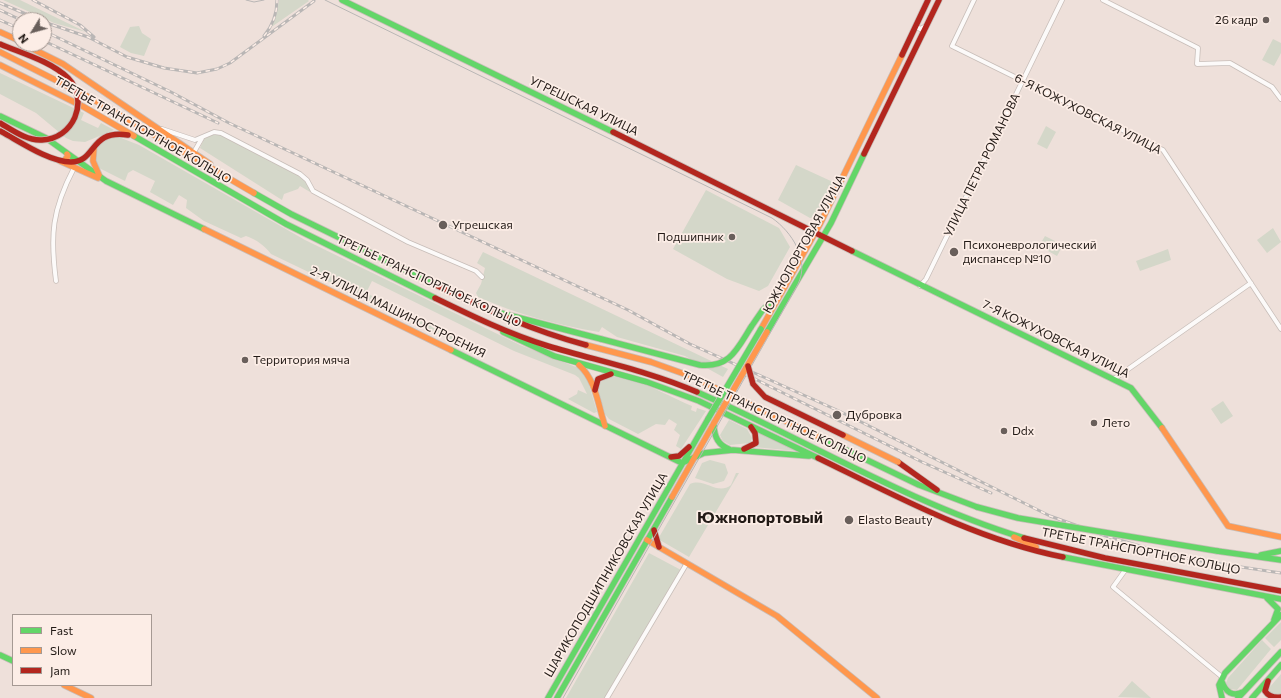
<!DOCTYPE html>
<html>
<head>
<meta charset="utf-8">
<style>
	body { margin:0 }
	#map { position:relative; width:1281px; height:698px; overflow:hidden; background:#eee0da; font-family:Commissioner,sans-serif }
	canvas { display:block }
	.legend { position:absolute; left:12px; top:614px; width:140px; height:72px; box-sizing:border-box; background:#fcede6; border:1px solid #a59993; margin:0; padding:5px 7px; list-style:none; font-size:12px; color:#221a16 }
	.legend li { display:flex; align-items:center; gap:8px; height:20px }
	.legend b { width:20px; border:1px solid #a59993 }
	.north { position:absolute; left:12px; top:12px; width:40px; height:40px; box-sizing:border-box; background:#fcede6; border:1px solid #a59993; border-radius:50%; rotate:233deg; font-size:11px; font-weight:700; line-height:16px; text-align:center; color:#221a16 }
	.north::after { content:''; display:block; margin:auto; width:14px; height:18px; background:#695f5b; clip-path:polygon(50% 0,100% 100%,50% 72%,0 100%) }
</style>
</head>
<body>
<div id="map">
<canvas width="1281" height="698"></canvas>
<ul class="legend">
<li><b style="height:5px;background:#63d668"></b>Fast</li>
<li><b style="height:5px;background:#ff974d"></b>Slow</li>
<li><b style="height:5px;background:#b3261e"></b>Jam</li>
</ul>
<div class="north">N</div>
</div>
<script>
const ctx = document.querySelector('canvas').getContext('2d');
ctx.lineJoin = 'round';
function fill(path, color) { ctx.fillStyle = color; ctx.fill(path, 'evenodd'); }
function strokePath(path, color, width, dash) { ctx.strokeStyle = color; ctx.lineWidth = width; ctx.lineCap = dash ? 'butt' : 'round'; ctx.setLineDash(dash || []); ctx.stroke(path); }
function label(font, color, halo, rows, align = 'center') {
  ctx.font = font + ' Commissioner,sans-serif'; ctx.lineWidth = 3.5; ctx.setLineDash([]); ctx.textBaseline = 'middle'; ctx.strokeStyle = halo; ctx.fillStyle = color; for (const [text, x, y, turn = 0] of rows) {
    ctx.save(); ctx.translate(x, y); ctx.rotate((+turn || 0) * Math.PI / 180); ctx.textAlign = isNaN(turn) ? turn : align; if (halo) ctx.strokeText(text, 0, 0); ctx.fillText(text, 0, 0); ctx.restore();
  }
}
fill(new Path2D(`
	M3,0H20L86,32L54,23Z
	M279,0H308L309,1L270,28L277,12Z
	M139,26L142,33L151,39L144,56L131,53L120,47L130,27Z
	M1273,39L1281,43V53L1274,66L1262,60Z
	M0,73L84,113L81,120L98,128L101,123L114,130L85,142L73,141L66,138L36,113L0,94Z
	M1046,126L1056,132L1047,149L1037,144Z
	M214,134L221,135L304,178L311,190L310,192L300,186L298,189L284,194L282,200L200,148L204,139Z
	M116,136L139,145L305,240L520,345L581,369L587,378L597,412L594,413L568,399L577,394L578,390L587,394L579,378L575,375L514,351L372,281L366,293L475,346L473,351L271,254C264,245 257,240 246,236L241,238L204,221L186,208L187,200L179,195L173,205L150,192L155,181L133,170L128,173L125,181L97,167C91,150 101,140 116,136Z
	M796,165L833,182L815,217L810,218L778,200Z
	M706,190L779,228L790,247L768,286L759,291L727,279L673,249Z
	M1273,228L1281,242L1267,253L1257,240Z
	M1045,236L1063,245L1057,256L1039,246Z
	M1168,249L1171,260L1140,271L1136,261Z
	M483,252L728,369L723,377L685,356L617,337L602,327L599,332C557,325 517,314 478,297L476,293L481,284L485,268L477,263Z
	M609,377C634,375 669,397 692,406L691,410L696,412L697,408L706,411L681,449L676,446L680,435L674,430L677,424L669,419L665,425L656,424L638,434L609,419L605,414L598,390L601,382Z
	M1223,401L1233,416L1221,424L1211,409Z
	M729,420L747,429L752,438L750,443L730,445L723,441L720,435Z
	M757,432L796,451L754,447L758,440Z
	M710,460L725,464L728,473L724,481L713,484L695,478L702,463Z
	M736,473H739L689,557L658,539L690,484C705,477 717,496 731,485Z
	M649,553L681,570L606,698H566Z
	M1281,622V640L1274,647L1265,638Z
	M1262,640L1271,649L1237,690L1230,689L1226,683L1228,678Z
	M1281,674V694H1271L1267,690L1269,688Z
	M1132,681L1151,698L1118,697Z`), '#d4d7c9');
const street = new Path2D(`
	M974,0L952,46L1163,150L1281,329
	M1103,0L1198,48L1197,64L1230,63L1272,87L1281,99
	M917,23V27L920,29L926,26
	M162,129L195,140L214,132L221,133L300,174L307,180L313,191L408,242L476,271L482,277
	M194,152L202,138
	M56,281C50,235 52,210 74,168
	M920,286L926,279L1062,0
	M1114,379L1251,283
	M1126,569L1113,587L1222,677
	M607,698L687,563`);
const fast = new Path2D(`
	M342,0L613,132
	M0,116L46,138L106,181L204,229
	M134,136L286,224L435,298
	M254,193L291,214L436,285
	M852,251L1131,388L1162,428
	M493,311L601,339
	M751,327L762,311L777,295
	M503,332L554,356L647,382L699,401L818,458
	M767,332L831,223L864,154
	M451,350L682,463
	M697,392C806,440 909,503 1024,538
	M714,425C714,436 718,445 729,449
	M817,436L919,485L977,507
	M682,463L704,453L733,450L809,456
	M1217,551L1281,560
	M1261,555L1281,551
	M1063,557L1281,599
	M1267,598L1278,609L1274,620
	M0,655L13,661
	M1222,682C1226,692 1232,697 1243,692
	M548,698L708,419
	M557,698L672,497
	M1222,698L1219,685L1225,673L1281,615
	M1238,698L1281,652
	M1252,698L1281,665`);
const slow = new Path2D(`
	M0,32L20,41
	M23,44L63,64L210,164
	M0,52L89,97L254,193
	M0,65L84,107L134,136
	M94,148L93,161L99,175
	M60,161L98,178
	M64,161L68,156L67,154
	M204,229L451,350
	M761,329L820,224L902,55
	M586,345L651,362L690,376L817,436
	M579,365C596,380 598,405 605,426
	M1162,428L1228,526L1281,537
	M672,497L714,423
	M1014,537L1036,547
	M647,540L777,616L877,698
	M64,685L91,698`);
const jam = new Path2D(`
	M902,55L928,0
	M0,131C19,141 49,162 71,162C97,162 89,129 128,135
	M613,132L852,251
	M864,154L939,0
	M436,285C485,309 533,331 586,345
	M435,298C472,316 509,334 548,346C598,361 649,371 697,392
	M595,390L598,379L611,374
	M744,449L756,443L755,433L751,427
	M671,457L679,456L689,447
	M818,458C896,496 977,540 1063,557
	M898,462L937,490
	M654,530L659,547
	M1024,538L1105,558L1281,591
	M1268,681L1265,691C1269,697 1274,698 1281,697`);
strokePath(street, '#c7bdb8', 5.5);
strokePath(fast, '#c7bdb8', 7);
strokePath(slow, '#c7bdb8', 7);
strokePath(jam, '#c7bdb8', 7);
strokePath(street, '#fcfaf9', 4);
strokePath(fast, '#63d668', 5.5);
strokePath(slow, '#ff974d', 5.5);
strokePath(jam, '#b3261e', 5.5);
strokePath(new Path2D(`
	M246,0L254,2L264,0
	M325,0L772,218C792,232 810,260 798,284L563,698`), '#b9b6b5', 1);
const rail = new Path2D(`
	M33,0L80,25L94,37
	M0,3L40,20
	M0,10L21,20
	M0,20L20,29
	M44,22L88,37L127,57L164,68L197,73L217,69L230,63L314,1
	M44,31L171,92L229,123L628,310L690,344L839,411L1050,516L1109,537L1157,551L1195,560L1281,573
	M264,36C273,25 277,14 277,0
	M44,41L218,123
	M745,374L922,462L991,493`);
strokePath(rail, '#b9b6b5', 3);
strokePath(rail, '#fcede6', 1.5, [4.5]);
const fastBridge = new Path2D(`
	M601,339L700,365C730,368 737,349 751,327
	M708,419L761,329
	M977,507L1018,518L1217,551`);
const slowBridge = new Path2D(`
	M714,423L767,332
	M843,435L898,462`);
const jamBridge = new Path2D(`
	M0,44C21,53 51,61 68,78C90,101 73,139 42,140C27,141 12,130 0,123
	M748,366L753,384L765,397L843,435`);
strokePath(fastBridge, '#c7bdb8', 7, []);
strokePath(slowBridge, '#c7bdb8', 7, []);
strokePath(jamBridge, '#c7bdb8', 7, []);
strokePath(fastBridge, '#63d668', 5.5);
strokePath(slowBridge, '#ff974d', 5.5);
strokePath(jamBridge, '#b3261e', 5.5);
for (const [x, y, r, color] of [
	[1266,20,4,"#695f5b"],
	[443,225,5,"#695f5b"],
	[732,237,4,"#695f5b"],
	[954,252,5,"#695f5b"],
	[245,360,4,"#695f5b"],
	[837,415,5,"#695f5b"],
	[1094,423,4,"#695f5b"],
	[1004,431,4,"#695f5b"],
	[849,520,5,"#695f5b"]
]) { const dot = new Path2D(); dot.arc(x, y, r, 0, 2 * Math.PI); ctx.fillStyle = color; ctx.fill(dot); strokePath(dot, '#fcede6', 1.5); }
label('12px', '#221a16', '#fcede6', [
	["26 кадр",1258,20,"right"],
	["Угрешская",452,225],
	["Подшипник",724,237,"right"],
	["Психоневрологический",963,245],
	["диспансер №10",963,259],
	["Территория мяча",253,360],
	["Дубровка",846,415],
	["Лето",1102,423],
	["Ddx",1012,431],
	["Elasto Beauty",858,520]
], 'left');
label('12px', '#221a16', '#fcede6', [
	["УГРЕШСКАЯ УЛИЦА",584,106,26],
	["6-Я КОЖУХОВСКАЯ УЛИЦА",1088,114,27],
	["ТРЕТЬЕ ТРАНСПОРТНОЕ КОЛЬЦО",143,130,30],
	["УЛИЦА ПЕТРА РОМАНОВА",982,165,-64],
	["ЮЖНОПОРТОВАЯ УЛИЦА",804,244,-61],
	["ТРЕТЬЕ ТРАНСПОРТНОЕ КОЛЬЦО",429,281,25],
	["2-Я УЛИЦА МАШИНОСТРОЕНИЯ",398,312,26],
	["7-Я КОЖУХОВСКАЯ УЛИЦА",1056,339,26],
	["ТРЕТЬЕ ТРАНСПОРТНОЕ КОЛЬЦО",774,417,25],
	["ТРЕТЬЕ ТРАНСПОРТНОЕ КОЛЬЦО",1141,551,11],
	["ШАРИКОПОДШИПНИКОВСКАЯ УЛИЦА",606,575,-60]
]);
label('bold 16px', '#221a16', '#fcede6', [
	["Южнопортовый",760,518]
]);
</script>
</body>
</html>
